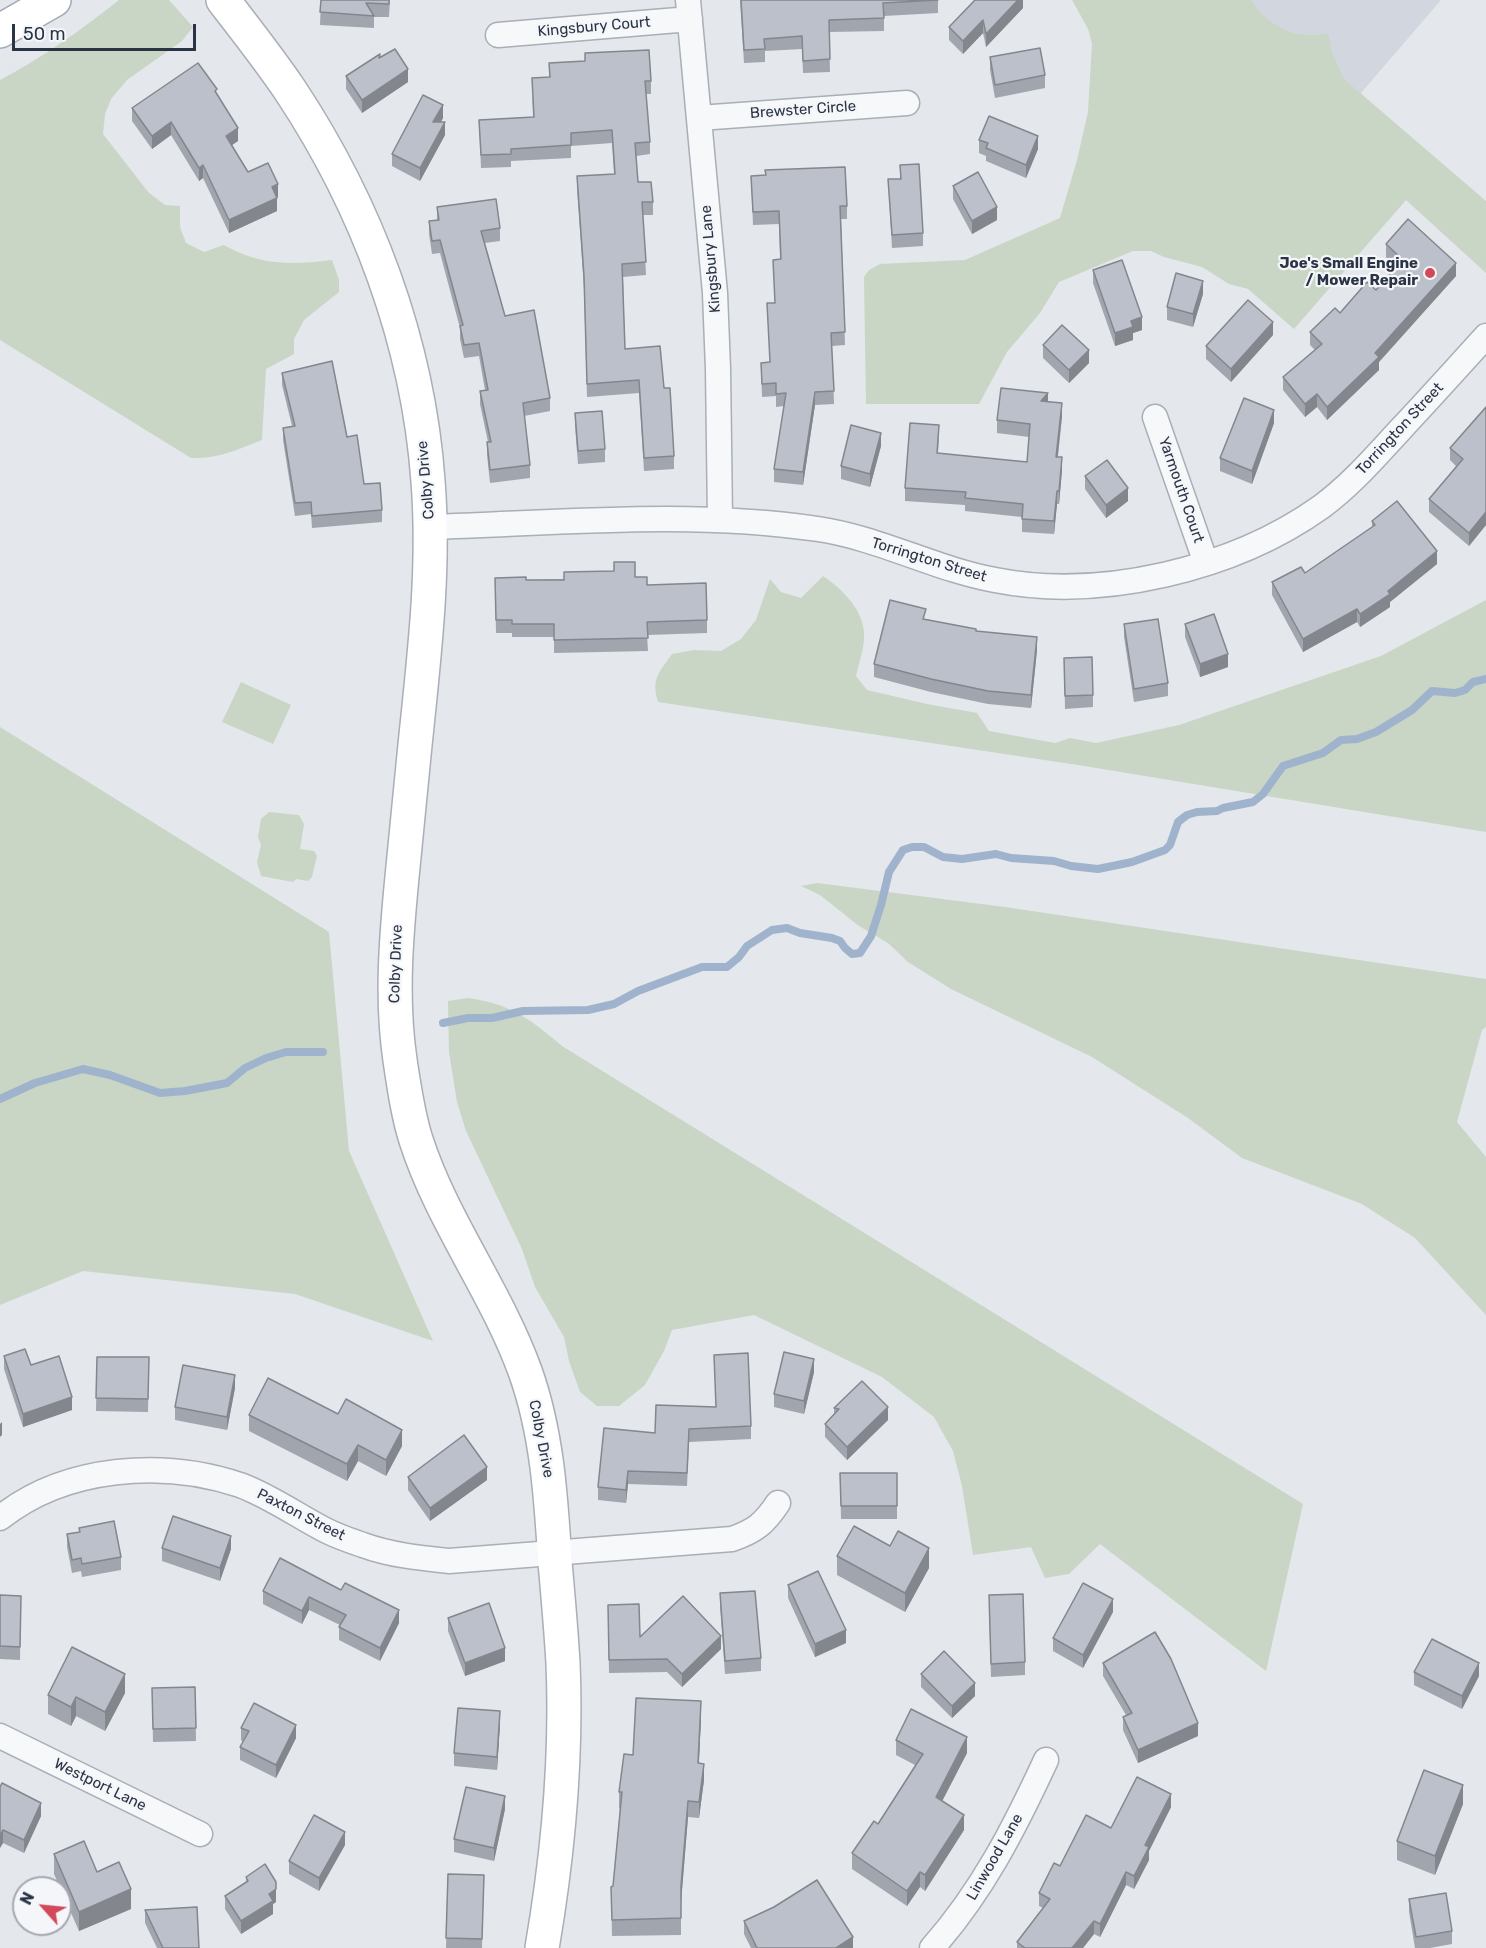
<!DOCTYPE html>
<html>
<head>
<meta charset="utf-8">
<style>
	body { margin:0 }
	#map { position:relative; width:1486px; height:1948px; overflow:hidden; background:#e4e7ec; font-family:Rubik,sans-serif }
	canvas { display:block }
	.north { position:absolute; left:12px; top:1876px; width:60px; height:60px; box-sizing:border-box; background:#f4f6f9; border:2px solid #a4a8b1; border-radius:50%; rotate:297deg; font-size:16px; font-weight:700; line-height:24px; text-align:center; color:#2b3445 }
	.north::after { content:''; display:block; margin:auto; width:21px; height:27px; background:#d1495b; clip-path:polygon(50% 0,100% 100%,50% 72%,0 100%) }
	.scale { position:absolute; left:12px; top:24px; width:184px; height:27px; box-sizing:border-box; border:3px solid #2b3445; border-top:0; padding-left:8px; font-size:18px; line-height:21px; white-space:nowrap; color:#2b3445; -webkit-text-stroke:4px #f4f6f9; paint-order:stroke }
</style>
</head>
<body>
<div id="map">
<canvas width="1486" height="1948"></canvas>
<div class="north">N</div>
<div class="scale">50 m</div>
</div>
<script>
const ctx = document.querySelector('canvas').getContext('2d');
ctx.lineJoin = 'round';
function fill(path, color) { ctx.fillStyle = color; ctx.fill(path, 'evenodd'); }
function strokePath(path, color, width, dash) { ctx.strokeStyle = color; ctx.lineWidth = width; ctx.lineCap = dash ? 'butt' : 'round'; ctx.setLineDash(dash || []); ctx.stroke(path); }
function label(font, color, halo, rows, align = 'center') {
  ctx.font = font + ' Rubik,sans-serif'; ctx.lineWidth = 4.5; ctx.setLineDash([]); ctx.textBaseline = 'middle'; ctx.strokeStyle = halo; ctx.fillStyle = color; for (const [text, x, y, turn = 0] of rows) {
    ctx.save(); ctx.translate(x, y); ctx.rotate((+turn || 0) * Math.PI / 180); ctx.textAlign = isNaN(turn) ? turn : align; if (halo) ctx.strokeText(text, 0, 0); ctx.fillText(text, 0, 0); ctx.restore();
  }
}
fill(new Path2D(`
	M1200,0H1441L1336,122Z`), '#d2d6de');
fill(new Path2D(`
	M119,0H169L193,27L182,41L127,80L111,99L105,114L103,134L149,193L165,205L180,206V227L186,243L204,252L224,245C261,266 291,265 332,260L339,280V292L304,320L294,339V354L266,369L262,440C236,450 219,459 191,458L0,340V80C42,58 81,30 119,0Z
	M1072,0H1251C1267,26 1297,41 1328,33L1332,53L1344,79L1486,201V273L1406,200L1294,329L1248,289L1229,284L1202,267L1164,257L1151,251H1133L1059,282L1040,313L1007,352L979,404H866L864,277L869,270L880,264L965,260L1060,218L1077,160L1088,112L1092,44L1088,29Z
	M823,576C841,588 863,609 864,633C865,646 859,663 856,676L867,690L927,704L977,713L989,731L1055,743L1070,738L1096,743L1179,725L1381,656L1486,600V832L1078,765L658,702C651,678 659,673 672,654L694,650L721,651L741,639L756,620L770,579L781,592L801,598Z
	M241,682L291,705L273,744L222,722Z
	M0,727L329,932L349,1151L433,1341L295,1294L83,1271L0,1305Z
	M269,812L299,815L304,824L300,849L314,851L317,856L312,877L308,881L296,879L293,882L261,876L257,862L261,845L258,837L261,819Z
	M817,883L1005,907L1486,979V1027L1482,1030L1457,1122L1486,1157V1315L1415,1238L1362,1204L1242,1158L1188,1118L1092,1057L951,989L908,962L888,943L859,926L820,895L801,886Z
	M468,998C511,1004 530,1019 562,1046L1303,1504L1266,1671L1100,1544L1069,1574L1045,1578L1031,1547L973,1555L962,1486L953,1451L934,1417L882,1377L754,1315L672,1330L664,1351L645,1385L619,1406H597L580,1392L569,1361L564,1337L535,1287L522,1249L466,1131L457,1102L449,1052L448,1001Z`), '#c9d6c5');
strokePath(new Path2D(`
	M443,1023L468,1018H492L523,1011L588,1010L614,1004L638,991L702,967H727L739,957L747,946L772,930L787,928L800,933L832,938L840,941L845,948L852,954L860,953L871,936L881,905L889,872L903,850L912,847H924L943,857L962,859L996,854L1011,858L1054,861L1071,866L1098,869L1132,862L1165,850L1170,845L1178,822L1187,815L1197,812L1217,811L1223,808L1253,802L1263,794L1283,766L1323,753L1341,740L1357,739L1376,732L1412,710L1432,691L1455,693L1465,690L1473,682L1486,679
	M0,1099L35,1083L83,1069L110,1075L160,1093L185,1091L227,1083L245,1068L266,1058L286,1052H323`), '#9fb4cc', 8);
const street = new Path2D(`
	M688,0L715,293L718,369L720,519
	M498,35L690,19
	M699,118L907,103
	M1155,417L1206,563
	M430,527C559,523 690,510 818,529C879,538 935,569 995,580C1101,601 1234,569 1321,507C1351,485 1375,457 1400,430C1429,399 1457,368 1486,336
	M0,1518C65,1466 163,1459 240,1485C270,1496 296,1515 325,1530C337,1536 351,1541 363,1545C390,1555 420,1558 449,1561L732,1539C755,1531 764,1524 778,1503
	M0,1736L200,1834
	M932,1948C982,1892 1015,1827 1046,1760`);
const secondary = new Path2D(`
	M223,0C246,30 269,59 290,90C367,206 418,342 428,481C435,569 424,658 415,745C411,789 406,833 402,877C396,939 391,999 400,1060C404,1087 408,1115 416,1140C442,1221 496,1291 525,1371C547,1432 551,1497 555,1562C558,1596 561,1629 563,1663C567,1758 558,1855 542,1948`);
const primary = new Path2D(`
	M0,31L54,0`);
strokePath(street, '#a9aeb7', 27);
strokePath(secondary, '#a9aeb7', 36);
strokePath(primary, '#a3abb8', 36);
strokePath(street, '#f7f8fa', 24);
strokePath(secondary, '#fff', 33);
strokePath(primary, '#fff', 33);
fill(new Path2D(`
	M321,0H390L389,17H374V28L320,25Z
	M740,0H938V13L884,16V31L829,32L830,72L803,73L802,49L765,51V62L744,63Z
	M1023,0V8L986,47L983,33L963,54L949,40V27Z
	M990,57L1045,75V88L995,98L990,70Z
	M380,58L408,82L362,113L346,89V76Z
	M549,63L651,81V94H646L650,142V154L636,156L638,182L653,202V215H643L646,275L623,277L625,349L664,388L674,456V469L644,471L639,393L587,397L584,289L577,189V176L614,174L612,143L571,146V158L511,161V167L481,168L479,120L533,117L532,78L549,77Z
	M217,95L238,141L232,145L248,172L278,197H277V211L229,233L203,178L199,181L171,135L152,149L132,121V108Z
	M443,118L441,122L445,135L420,181L392,166V154Z
	M979,140L1038,149L1026,178L986,161V156L979,153Z
	M900,165L923,233V246L892,248L888,179H900Z
	M751,176L847,206V219H841L845,345L832,346L834,404L815,405L803,485L774,482V469L784,406L776,407V396L762,397L761,363L770,362L767,303H775L773,260L780,259L779,224L753,225Z
	M953,186L997,220L972,234L953,199Z
	M437,207L500,228V241L485,243L505,316L550,398V411L524,416L530,465V478L490,483L487,455V442H488L480,404V391L485,390L479,356L464,358L460,339V328L440,253L432,254L429,234V221H437Z
	M1386,244L1456,276L1379,362V370L1327,420L1317,407L1305,417L1283,390V377L1315,350L1310,345V332L1376,290L1397,267L1386,257Z
	M1093,270L1142,330L1133,333V340L1115,346L1093,283Z
	M1203,294L1193,327L1167,320V307Z
	M1273,335L1231,382L1206,359V346Z
	M1043,345L1089,363L1069,383L1043,358Z
	M282,373L347,437L364,484L382,510V522L312,528L311,514L295,516L283,440V428L292,426L282,385Z
	M1048,401L1062,416L1058,457L1062,470L1059,504H1057L1054,534L1022,532V517L965,511V505L905,501V488L939,438L938,453L1027,462L1029,437L997,433V420Z
	M1486,407V525L1469,546L1429,512V499L1456,466L1450,460V448Z
	M575,413L605,449V462L578,464L575,426Z
	M1274,423L1252,484L1220,471V458Z
	M881,446L870,487L841,479V466Z
	M1085,476L1128,501L1106,518L1085,489Z
	M1372,521L1437,564L1390,602V607L1360,627L1357,622L1303,652L1272,595V582L1305,573L1372,527Z
	M635,577L707,620V633L647,635L648,651L554,653V637H512V633H496L495,578L526,580Z
	M926,619L976,631L1037,650L1031,708L988,704L931,692L874,677V664Z
	M1124,624L1168,683V696L1134,702L1124,637Z
	M1185,624L1228,667L1200,677L1185,637Z
	M1064,658L1093,695V707L1065,709Z
	M714,1355L751,1426V1439L689,1442L687,1486L628,1484L626,1503L598,1500V1487L655,1433L716,1407Z
	M4,1356L72,1410L23,1427L4,1369Z
	M97,1357H149L148,1412L96,1411Z
	M814,1372L804,1414L774,1407V1394Z
	M235,1388L227,1430L175,1420V1407Z
	M834,1408L888,1420L847,1460L825,1437V1424L834,1414Z
	M338,1414L402,1446L386,1476L358,1461L347,1481L249,1431V1415Z
	M840,1473H897V1519H841Z
	M408,1477L487,1480L430,1521L408,1490Z
	M79,1528L121,1557V1570L82,1577L81,1571L72,1573L67,1547V1534L79,1532Z
	M890,1546L929,1568L905,1612L837,1575V1556Z
	M162,1548L231,1549L220,1581L162,1561Z
	M280,1558L399,1623L380,1661L339,1640V1627L340,1625L309,1610L302,1624L263,1604V1591Z
	M788,1585L846,1643L815,1657L788,1598Z
	M720,1593L761,1658V1671L725,1674L720,1606Z
	M0,1595L21,1596L20,1660L0,1659Z
	M608,1605L640,1637L721,1649L682,1687L667,1672L609,1673Z
	M989,1608L1025,1662V1675L991,1677Z
	M1113,1612L1083,1668L1053,1651V1638Z
	M448,1618L505,1661L465,1676L448,1631Z
	M1103,1663L1198,1736L1138,1763L1123,1730V1717L1126,1715L1103,1676Z
	M1414,1672L1479,1676L1462,1709L1414,1685Z
	M921,1674L975,1696L952,1718L921,1687Z
	M195,1687L196,1741L153,1742L152,1688Z
	M125,1693L105,1731L76,1716L71,1726L48,1714V1695Z
	M701,1718L699,1763L704,1780L699,1818L688,1817L681,1901V1935L612,1936L611,1887L613,1886L620,1809L619,1808V1792L633,1755Z
	M500,1724L497,1770L454,1766V1753Z
	M241,1728L296,1738L276,1778L240,1760V1747L243,1742L241,1740Z
	M896,1740L967,1753L942,1801L964,1830L925,1891L920,1887L907,1906L852,1869V1853L878,1824L915,1765L896,1755Z
	M0,1787L41,1816L24,1853L3,1843L0,1848Z
	M1463,1804L1435,1875L1397,1860V1841Z
	M1171,1807L1149,1851V1860L1134,1889L1126,1885L1100,1937L1094,1934L1083,1948H1017V1942L1043,1908L1039,1906V1893L1060,1866L1111,1828Z
	M505,1809L494,1861L454,1852V1839Z
	M345,1845L319,1891L289,1874V1861Z
	M54,1854L97,1872L131,1909L79,1931L54,1874Z
	M448,1874L484,1875L482,1948H446Z
	M246,1877L276,1902L273,1904V1914L241,1934L225,1909V1896L246,1883Z
	M1409,1899L1452,1931V1944L1430,1948H1415L1409,1912Z
	M145,1910L199,1948H157L145,1923Z
	M744,1921L853,1948H751L744,1934Z`), '#a1a5ae');
fill(new Path2D(`
	M1018,0H1023V8L986,47V34Z
	M983,20V33L963,54V41Z
	M408,69V82L362,113V100Z
	M443,105V118L433,135V122Z
	M171,122V135L152,149V136Z
	M445,122V135L420,181V168Z
	M238,128V141L226,149V136Z
	M1038,136V149L1026,178V165Z
	M203,165V178L199,181V168Z
	M278,184V197L272,200V187Z
	M277,198V211L229,233V220Z
	M997,207V220L972,234V221Z
	M1456,263V276L1379,362V370L1327,420V407Z
	M1203,281V294L1193,327V314Z
	M1142,317V330L1133,333V340L1115,346V333L1131,321Z
	M1273,322V335L1231,382V369Z
	M1089,350V363L1069,383V370Z
	M815,392V405L803,485V472Z
	M1048,393V406L1041,401Z
	M1317,394V407L1305,417V404Z
	M1062,403V416L1056,470V457Z
	M1274,410V423L1252,484V471Z
	M881,433V446L870,487V474Z
	M1062,457V470L1059,504V491Z
	M1128,488V501L1106,518V505Z
	M1057,491V504L1054,534V521Z
	M1486,512V525L1469,546V533Z
	M1437,551V564L1390,602V607L1360,627V614Z
	M1357,609V622L1303,652V639Z
	M1037,637V650L1031,708V695Z
	M1228,654V667L1200,677V664Z
	M814,1359V1372L804,1414V1401Z
	M235,1375V1388L227,1430V1417Z
	M72,1397V1410L23,1427V1414Z
	M888,1407V1420L847,1460V1447Z
	M2,1422V1435L0,1437V1424Z
	M402,1430V1446L386,1476V1460Z
	M358,1445V1461L347,1481V1464Z
	M487,1467V1480L430,1521V1508Z
	M628,1471V1484L626,1503V1490Z
	M231,1536V1549L220,1581V1568Z
	M929,1548V1568L905,1612V1593Z
	M309,1597V1610L302,1624V1611Z
	M1113,1599V1612L1083,1668V1655Z
	M399,1610V1623L380,1661V1648Z
	M846,1630V1643L815,1657V1644Z
	M721,1636V1649L682,1687V1674Z
	M505,1648V1661L465,1676V1663Z
	M1479,1663V1676L1462,1709V1696Z
	M125,1674V1693L105,1731V1712Z
	M975,1683V1696L952,1718V1706Z
	M76,1697V1716L71,1726V1707Z
	M701,1701V1718L698,1780V1763Z
	M500,1711V1724L497,1770V1757Z
	M1198,1723V1736L1138,1763V1750Z
	M296,1725V1738L276,1778V1765Z
	M967,1737V1753L936,1813V1797Z
	M704,1764V1780L699,1818V1802Z
	M1463,1785V1804L1435,1875V1856Z
	M1171,1794V1807L1149,1851V1860L1134,1889V1876L1145,1845Z
	M505,1796V1809L494,1861V1848Z
	M688,1801V1817L681,1903V1886Z
	M41,1803V1816L24,1853V1840Z
	M964,1815V1830L925,1891V1875Z
	M3,1830V1843L0,1848V1836Z
	M345,1832V1845L319,1891V1878Z
	M920,1872V1887L907,1906V1891Z
	M1126,1872V1885L1100,1937V1924Z
	M131,1889V1909L79,1931V1912Z
	M276,1889V1902L273,1904V1914L241,1934V1921L269,1894Z
	M1094,1921V1934L1083,1948H1072Z
	M853,1937V1948H836Z`), '#83868d');
const building = new Path2D(`
	M321,0H389V4L366,3L374,16L320,12Z
	M741,0H938L883,3L884,18L829,20L830,59L803,61L802,36L764,39L765,49L744,50Z
	M975,0H1018L986,34L983,20L963,41L949,27Z
	M1040,48L1045,75L995,85L990,57Z
	M395,49L408,69L362,100L346,76L380,54L379,58Z
	M649,50L651,81H645L650,142L635,143L638,182H651L653,202H642L646,262L622,264L625,349L660,346L664,388H670L674,456L644,458L639,380L587,384L584,276L577,176L615,174L612,130L571,133V145L511,149V154L481,155L479,120L534,117L532,78L550,77L549,63L585,61V53Z
	M198,63L217,89L215,91L238,128L226,136L248,172L268,163L278,184L272,187L277,198L229,220L203,165L199,168L171,122L152,136L132,108Z
	M423,95L443,105L433,122H445L420,168L392,154Z
	M989,116L1038,136L1026,165L986,148L988,143L979,140Z
	M919,164L923,233L892,235L888,179H901L900,165Z
	M845,167L847,206H840L845,332L831,333L834,391L815,392L803,472L774,469L786,393L776,394V383L762,384L761,363L770,362L767,303H775L773,260L781,259L779,211L753,212L751,176L766,175L765,170Z
	M978,172L997,207L972,221L953,186Z
	M496,199L500,228L481,231L505,316L534,310L550,398L523,403L530,465L490,470L487,442H491L480,391L488,390L479,343L464,345L460,326L463,325L440,240L432,241L429,221L439,220L437,207Z
	M1408,219L1456,263L1375,353L1379,357L1327,407L1317,394L1305,404L1283,377L1322,344L1310,332L1335,308L1340,313L1367,282L1376,290L1403,260L1386,244Z
	M1122,260L1142,317L1131,321L1133,327L1115,333L1093,270Z
	M1176,273L1203,281L1193,314L1167,307Z
	M1248,300L1273,322L1231,369L1206,346Z
	M1062,325L1089,350L1069,370L1043,345Z
	M332,361L347,437L357,435L364,484L380,483L382,510L312,516L311,502L295,503L283,428L295,426L282,373Z
	M1001,388L1048,393L1041,401L1062,403L1056,457H1062L1059,491H1057L1054,521L1022,519L1023,504L965,498L966,492L905,488L910,423L939,425L937,453L1027,462L1030,424L997,420Z
	M1244,398L1274,410L1252,471L1220,458Z
	M1486,407V512L1469,533L1429,499L1463,459L1450,448Z
	M602,411L605,449L578,451L575,413Z
	M851,425L881,433L870,474L841,466Z
	M1107,460L1128,488L1106,505L1085,476Z
	M1397,501L1437,551L1388,591L1390,594L1360,614L1357,609L1303,639L1272,582L1301,567L1305,573L1375,525L1372,521Z
	M614,562H635V577H647V585L706,583L707,620L647,622L648,638L554,640V624H512V620H496L495,578L526,577V580H564V572L614,571Z
	M890,600L926,609L923,619L976,629V631L1037,637L1031,695L988,691L931,679L874,664Z
	M1214,614L1228,654L1200,664L1185,624Z
	M1158,619L1168,683L1134,689L1124,624Z
	M1092,657L1093,695L1065,696L1064,658Z
	M25,1349L31,1365L59,1356L72,1397L23,1414L4,1356Z
	M784,1352L814,1359L804,1401L774,1394Z
	M748,1353L751,1426L689,1429L687,1473L628,1471L626,1490L598,1487L604,1428L655,1433L656,1405L716,1407L714,1355Z
	M97,1357H149L148,1399L96,1398Z
	M183,1365L235,1375L227,1417L175,1407Z
	M268,1378L338,1414L346,1399L402,1430L386,1460L358,1445L347,1464L249,1415Z
	M862,1381L888,1407L847,1447L825,1424L839,1409L834,1408Z
	M464,1435L487,1467L430,1508L408,1477Z
	M840,1473H897V1506H841Z
	M173,1516L231,1536L220,1568L162,1548Z
	M114,1521L121,1557L82,1564L81,1558L72,1560L67,1534L80,1532L79,1528Z
	M854,1526L890,1546L898,1531L929,1548L905,1593L837,1556Z
	M280,1558L341,1590L345,1583L399,1610L380,1648L339,1627L346,1615L309,1597L302,1611L263,1591Z
	M818,1571L846,1630L815,1644L788,1585Z
	M1083,1583L1113,1599L1083,1655L1053,1638Z
	M755,1591L761,1658L725,1661L720,1593Z
	M1023,1594L1025,1662L991,1664L989,1595Z
	M0,1595L21,1596L20,1647L0,1646Z
	M683,1596L721,1636L682,1674L667,1659L609,1660L608,1605L639,1604L640,1637Z
	M489,1603L505,1648L465,1663L448,1618Z
	M1155,1632L1171,1659L1198,1723L1138,1750L1123,1717L1132,1713L1103,1663Z
	M1432,1639L1479,1663L1462,1696L1414,1672Z
	M72,1647L125,1674L105,1712L76,1697L71,1707L48,1695Z
	M944,1651L975,1683L952,1706L921,1674Z
	M195,1687L196,1728L153,1729L152,1688Z
	M636,1698L701,1701L698,1763L704,1764L699,1802L688,1801L681,1886V1918L612,1920L611,1887L613,1886L622,1792H619L624,1754L633,1755Z
	M254,1703L296,1725L276,1765L240,1747L249,1731L241,1728Z
	M458,1708L500,1711L497,1757L454,1753Z
	M911,1709L967,1737L936,1797L964,1815L925,1875L920,1872L907,1891L852,1853L874,1821L878,1824L923,1754L896,1740Z
	M1424,1770L1463,1785L1435,1856L1397,1841Z
	M1137,1777L1171,1794L1145,1845L1149,1847L1134,1876L1126,1872L1100,1924L1094,1921L1072,1948H1025L1017,1942L1050,1899L1039,1893L1054,1863L1060,1866L1086,1815L1111,1828Z
	M2,1783L41,1803L24,1840L3,1830L0,1836V1787Z
	M466,1787L505,1796L494,1848L454,1839Z
	M314,1815L345,1832L319,1878L289,1861Z
	M84,1841L97,1872L119,1862L131,1889L79,1912L54,1854Z
	M265,1864L276,1882V1889L269,1894L273,1901L241,1921L225,1896L248,1881L246,1877Z
	M448,1874L484,1875L482,1939L446,1938Z
	M817,1880L853,1937L836,1948H757L744,1921L774,1907Z
	M1446,1893L1452,1931L1416,1937L1409,1899Z
	M197,1907L199,1948H163L145,1910Z`);
fill(building, '#bbc0ca');
strokePath(building, '#83868d', 1.5);
for (const [x, y, r, color] of [
	[1430,273,6,"#d1495b"]
]) { const dot = new Path2D(); dot.arc(x, y, r, 0, 2 * Math.PI); ctx.fillStyle = color; ctx.fill(dot); strokePath(dot, '#f4f6f9', 2); }
label('15px', '#2b3445', '#f4f6f9', [
	["Kingsbury Court",594,27,-5],
	["Brewster Circle",803,110,-4],
	["Kingsbury Lane",711,259,-95],
	["Torrington Street",1400,429,-47],
	["Colby Drive",426,480,-95],
	["Yarmouth Court",1181,490,71],
	["Torrington Street",929,560,17],
	["Colby Drive",396,964,-88],
	["Colby Drive",541,1439,79],
	["Paxton Street",301,1515,27],
	["Westport Lane",100,1785,26],
	["Linwood Lane",995,1857,-60]
]);
label('bold 15px', '#2b3445', '#f4f6f9', [
	["Joe's Small Engine",1418,264],
	["/ Mower Repair",1418,281]
], 'right');
</script>
</body>
</html>
